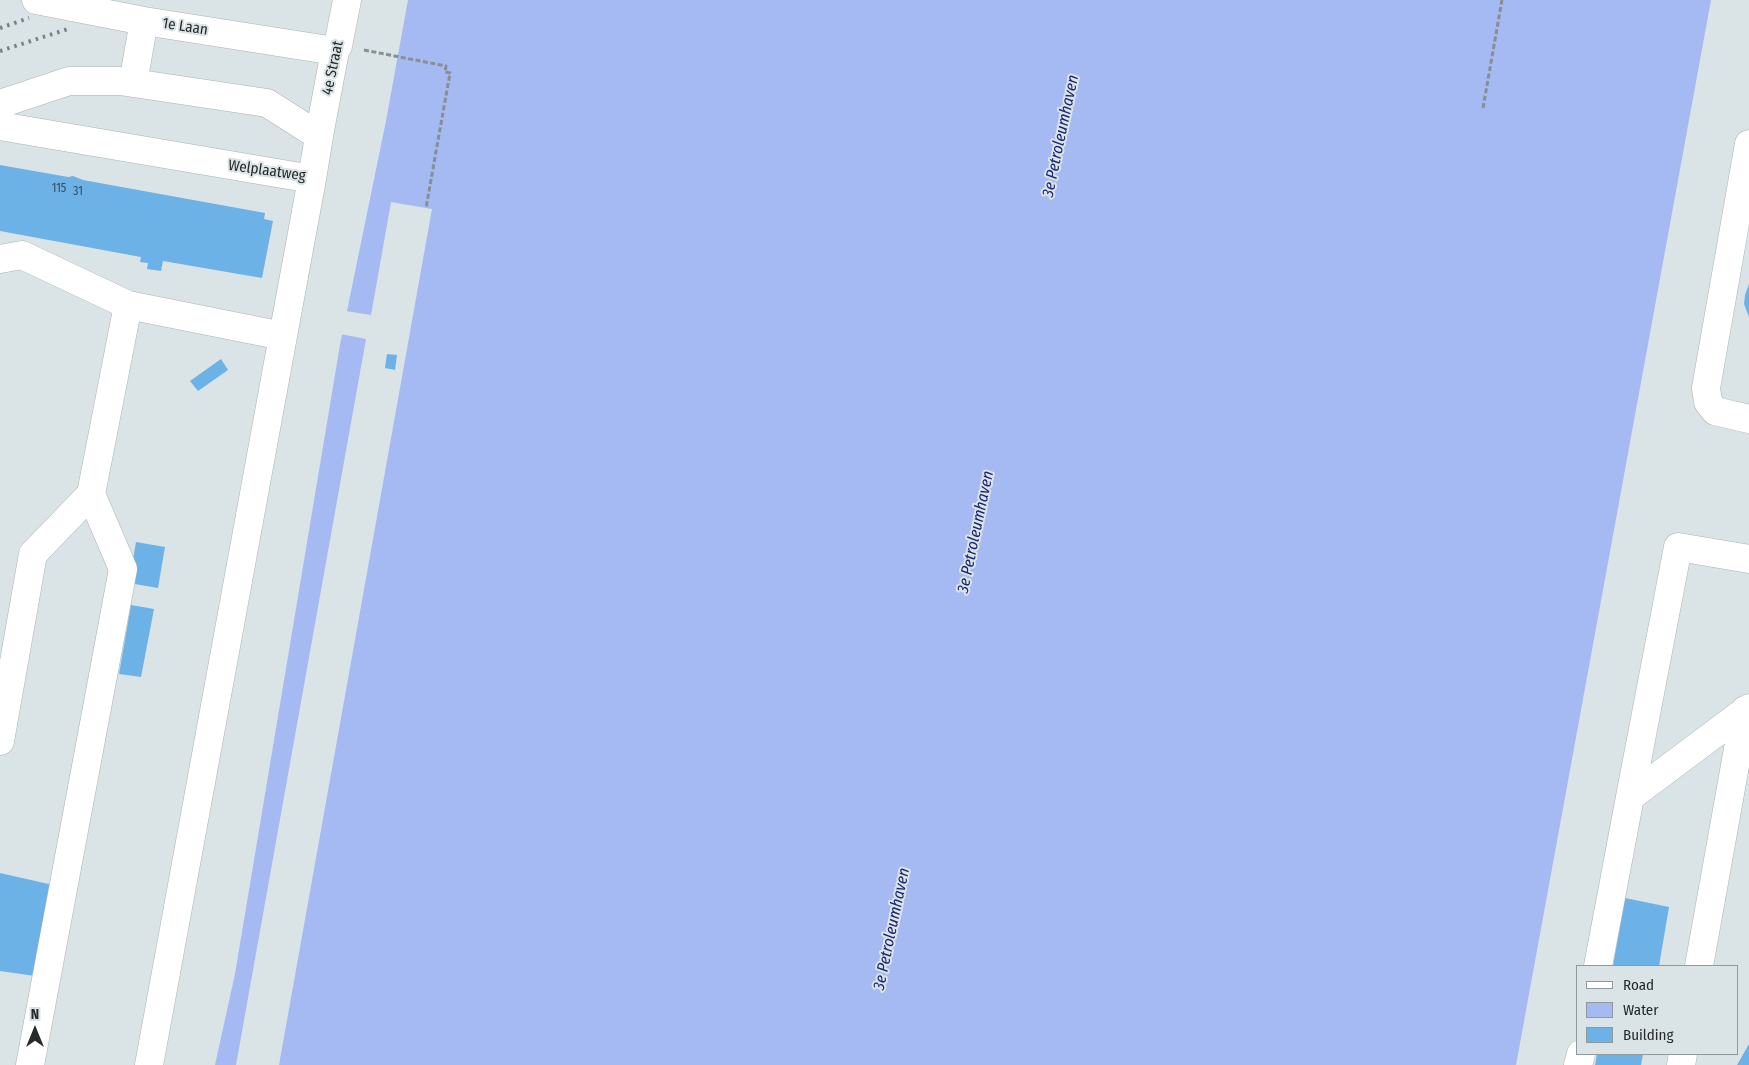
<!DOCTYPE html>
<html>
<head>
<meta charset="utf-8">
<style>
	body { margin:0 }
	#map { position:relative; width:1749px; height:1065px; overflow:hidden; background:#dae3e5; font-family:"Fira Sans Condensed",sans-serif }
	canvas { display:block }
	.legend { position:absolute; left:1576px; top:965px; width:162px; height:90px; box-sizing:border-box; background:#dae3e5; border:1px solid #92999b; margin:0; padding:6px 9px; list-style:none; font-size:15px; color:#262a2b }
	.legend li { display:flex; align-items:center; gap:10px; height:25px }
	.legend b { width:25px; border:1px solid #92999b }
	.north { position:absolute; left:10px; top:1005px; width:50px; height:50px; -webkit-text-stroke:4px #dae3e5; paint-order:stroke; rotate:0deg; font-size:14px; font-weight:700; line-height:20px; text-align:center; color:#262a2b }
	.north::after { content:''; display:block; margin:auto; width:18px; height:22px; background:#262a2b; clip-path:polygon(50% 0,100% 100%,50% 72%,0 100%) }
</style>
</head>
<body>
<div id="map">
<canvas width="1749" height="1065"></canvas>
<ul class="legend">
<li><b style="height:6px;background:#fff"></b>Road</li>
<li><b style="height:14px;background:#a5b9f2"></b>Water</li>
<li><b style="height:14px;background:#6cb2e7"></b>Building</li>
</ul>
<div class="north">N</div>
</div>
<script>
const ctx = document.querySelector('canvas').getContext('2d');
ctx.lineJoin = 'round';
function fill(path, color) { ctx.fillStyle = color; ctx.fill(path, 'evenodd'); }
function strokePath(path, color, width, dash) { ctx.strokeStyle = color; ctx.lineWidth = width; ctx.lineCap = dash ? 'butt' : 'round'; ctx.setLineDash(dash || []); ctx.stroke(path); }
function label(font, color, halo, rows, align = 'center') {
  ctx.font = font + ' "Fira Sans Condensed",sans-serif'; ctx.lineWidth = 4; ctx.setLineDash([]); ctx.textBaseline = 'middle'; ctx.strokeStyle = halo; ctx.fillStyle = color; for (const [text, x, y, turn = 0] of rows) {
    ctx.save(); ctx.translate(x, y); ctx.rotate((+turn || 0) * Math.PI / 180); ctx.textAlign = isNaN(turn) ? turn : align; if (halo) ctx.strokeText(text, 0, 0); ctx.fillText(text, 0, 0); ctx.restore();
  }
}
fill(new Path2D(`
	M408,0H1711L1516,1065H215L235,974L340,345L386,121Z`), '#a5b9f2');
fill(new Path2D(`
	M391,202L432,209L279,1065H236L366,339L340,334L346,311L371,315Z`), '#dae3e5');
fill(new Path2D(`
	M0,165L68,177L73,176L83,180L265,213L264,219L273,221L262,278L163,261L161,271L147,269L148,263L140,262L141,257L0,231Z
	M1749,284V317L1744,304L1745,295Z
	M387,354L397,355L395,370L385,368Z
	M221,359L228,370L198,391L190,381Z
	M136,542L165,547L158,588L129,583Z
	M131,605L154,609L141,677L119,674Z
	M0,873L53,885L35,976L0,971Z
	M1625,898L1669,907L1659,966H1613Z
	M1749,1044V1065H1737Z
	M1597,1054H1643L1641,1065H1595Z`), '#6cb2e7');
const minor = new Path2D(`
	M36,0L144,21L335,51
	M133,83L144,21
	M0,104L69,81H120L267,103L319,136L312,179L0,126
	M319,136L335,51L338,46L347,0
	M1749,144L1706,388L1708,402L1715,411L1749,419
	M0,259L22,255L128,305L91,494L33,554L0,741
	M128,305L283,336L312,179
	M1630,797L1678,547L1749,559
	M1598,966L1630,797L1749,708
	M1699,966L1745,710L1749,711
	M30,1065L123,569L91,494
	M149,1065L283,336
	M1578,1065L1581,1054
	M1681,1065L1683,1054`);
strokePath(minor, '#a9b2b5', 29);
strokePath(new Path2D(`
	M364,50L446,66L445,72L450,73L426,208
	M1483,108L1502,0`), '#888f91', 3, [5, 2.5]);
strokePath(minor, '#fff', 28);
strokePath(new Path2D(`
	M0,28L29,18
	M0,51L68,29`), '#7b8283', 4, [2.5, 5]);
label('12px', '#384c5a', null, [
	["115",59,189],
	["31",78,192]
]);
label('15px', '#262a2b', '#dae3e5', [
	["1e Laan",185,27,9],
	["4e Straat",333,68,-78],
	["Welplaatweg",267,171,8]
]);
label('italic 16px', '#172472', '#dae3e5', [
	["3e Petroleumhaven",1061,136,-78],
	["3e Petroleumhaven",976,532,-78],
	["3e Petroleumhaven",892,929,-78]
]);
</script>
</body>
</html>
